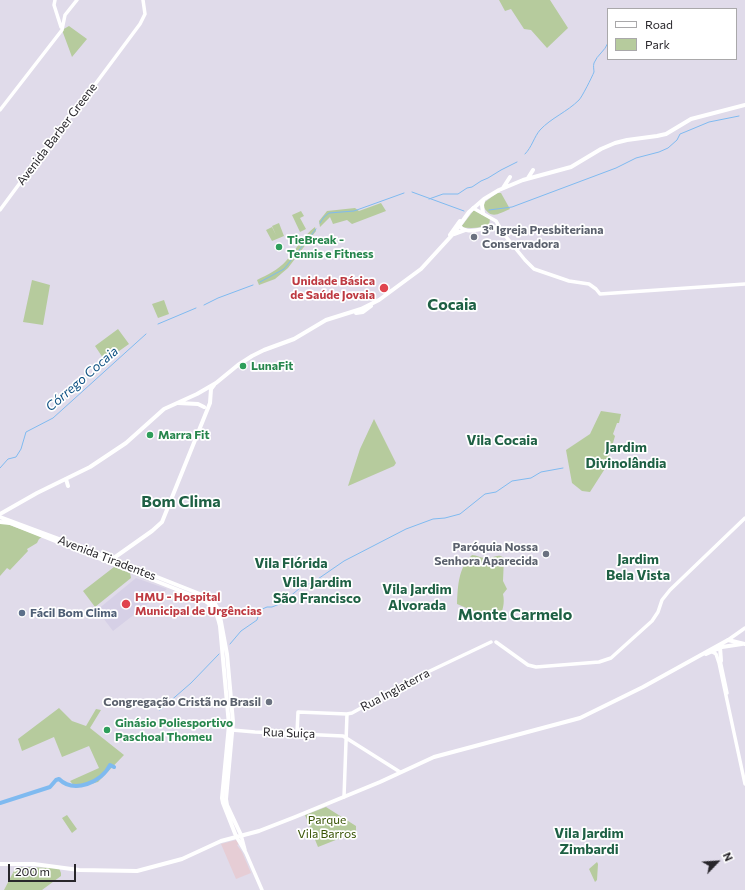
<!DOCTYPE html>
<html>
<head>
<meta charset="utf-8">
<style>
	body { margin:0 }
	#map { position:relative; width:745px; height:890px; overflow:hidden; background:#e0dbea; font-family:Commissioner,sans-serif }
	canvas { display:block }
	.legend { position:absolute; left:607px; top:8px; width:130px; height:52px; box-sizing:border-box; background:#fff; border:1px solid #a9a8aa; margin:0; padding:5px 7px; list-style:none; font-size:12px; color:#28262b }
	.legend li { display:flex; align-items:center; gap:8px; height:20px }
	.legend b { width:20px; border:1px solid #a9a8aa }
	.north { position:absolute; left:697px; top:842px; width:40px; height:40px; -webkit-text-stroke:3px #fff; paint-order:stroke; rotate:65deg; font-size:11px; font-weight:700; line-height:16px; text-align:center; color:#28262b }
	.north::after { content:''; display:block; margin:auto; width:14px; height:18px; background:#28262b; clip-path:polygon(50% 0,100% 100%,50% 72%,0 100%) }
	.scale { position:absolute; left:8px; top:864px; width:68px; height:18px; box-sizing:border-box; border:2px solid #28262b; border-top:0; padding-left:5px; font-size:12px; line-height:14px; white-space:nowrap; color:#28262b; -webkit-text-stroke:3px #fff; paint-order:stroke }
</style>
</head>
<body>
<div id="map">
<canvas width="745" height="890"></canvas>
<ul class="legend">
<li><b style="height:5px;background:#fff"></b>Road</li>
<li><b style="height:11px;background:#b6cb9d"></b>Park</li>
</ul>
<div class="north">N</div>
<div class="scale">200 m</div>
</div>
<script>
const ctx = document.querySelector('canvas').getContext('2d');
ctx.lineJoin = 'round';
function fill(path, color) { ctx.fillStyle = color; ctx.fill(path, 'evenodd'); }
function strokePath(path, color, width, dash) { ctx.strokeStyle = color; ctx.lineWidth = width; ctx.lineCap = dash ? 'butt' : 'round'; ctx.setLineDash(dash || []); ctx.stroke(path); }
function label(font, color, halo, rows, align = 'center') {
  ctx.font = font + ' Commissioner,sans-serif'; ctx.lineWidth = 3.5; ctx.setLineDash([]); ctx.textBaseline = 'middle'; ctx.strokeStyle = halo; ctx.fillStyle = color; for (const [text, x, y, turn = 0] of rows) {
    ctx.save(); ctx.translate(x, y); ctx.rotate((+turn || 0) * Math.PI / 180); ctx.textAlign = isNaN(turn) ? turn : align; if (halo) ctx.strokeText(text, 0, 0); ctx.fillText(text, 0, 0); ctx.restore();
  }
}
fill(new Path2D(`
	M236,840L239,844L237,845L242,852L251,873L236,879L221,844Z`), '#e6cdd5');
fill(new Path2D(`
	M136,578L167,589L113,631L97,610Z`), '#d6d0e6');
fill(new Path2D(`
	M499,0H550L568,28L547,48L531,30L524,29L511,9L505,11Z
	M69,26L87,39L72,57L62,30Z
	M497,193H501L510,209C498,214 491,220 483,206L485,202Z
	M381,203L386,211L352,224L347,220L333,224L330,217L320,227L319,221L327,211L355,208L359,211Z
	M474,210L490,219L489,225C480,228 471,229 461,227Z
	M301,211L304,216L300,218L306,229L300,232L292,215Z
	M279,223L284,236L272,241L266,230L272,227L276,235L272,226Z
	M315,227L316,231L288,268L275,279L259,285L257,280C267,275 278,270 286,261C296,250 303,236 315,227Z
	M32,280L50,285L43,325L23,322Z
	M164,300L169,314L158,318L152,304Z
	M118,329L129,344L105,361L95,346Z
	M601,411L621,414L619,423H617L613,434L615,436L606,467L590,492L582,491L572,483L566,450L590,434Z
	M374,419L396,463L394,466L348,486L360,449Z
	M0,523L7,524L42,537L39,539L37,543L27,549L28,551L10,570L7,568L0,576Z
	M472,555C477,555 480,558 485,558C492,560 497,552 504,558L503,581L507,589L503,594C505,603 503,611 498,620H495L457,604C458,586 458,568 472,555Z
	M114,567L130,573L131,578L95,607L83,591Z
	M59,708L72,721L86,726L96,709L101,710L90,728L124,755L98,782L76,788L70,781L99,768L89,746L62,757L54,737L22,751L18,739Z
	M326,807L356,826V832L318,847L305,815Z
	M67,815L77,829L72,833L62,818Z
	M597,862L598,864L597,880L595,882L589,869Z
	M16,867L59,868L61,873V876L42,890H4Z`), '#b6cb9d');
strokePath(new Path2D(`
	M525,154C532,147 534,137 540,130C551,118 567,112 579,100C582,97 592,77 594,72C594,70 593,66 594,63C597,55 605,51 608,43
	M412,192L464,211
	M429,199L443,194H458L467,188L472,187L481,181L488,178L501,170L517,162
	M489,210L512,207L616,168L636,158L659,152L668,148L677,140L680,134L685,132L709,122L739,116
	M320,223L324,217L329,213L354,211L404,193
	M260,282L284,269L316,229
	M204,305L218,298L253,285
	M158,324L196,308
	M0,468L8,459L16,457L21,449L26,432L53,418L146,334
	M230,644L241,631L257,620L260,610L267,607H272L282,603L300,588L315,581L344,561L406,529L433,519L445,518L460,514L485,494L496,492L512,481L531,478L541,472L563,468
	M160,710L191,683L219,654`), '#7fbaf0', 1);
strokePath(new Path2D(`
	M0,803L50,787L56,780L59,779C74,794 102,782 110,765L114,767`), '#7fbaf0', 4);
strokePath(new Path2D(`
	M55,0L54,5L61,27
	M0,110L62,30L65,15L77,0
	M473,208L496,221L503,233L525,260L534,269L569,281L589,284L596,289L600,294L745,284
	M0,210L65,122L76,110L140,24L145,14L143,0
	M458,224C468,240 488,222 500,229
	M728,640L745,628
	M496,642L528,665L536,667L599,662L611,658L652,621L658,612L662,600L670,590L745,518
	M711,651L716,654L719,663L745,784
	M720,660L727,693
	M232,730L255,732L343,736L400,772
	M297,733L298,712L347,714L352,713L413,679L491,642
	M344,797L347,714
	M241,835L245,850
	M236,836L246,853L262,890`), '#fff', 3.5);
strokePath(new Path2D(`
	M528,178L533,170
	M503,188L510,177
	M483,201L482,205L483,213
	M454,234L465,230
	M450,235L460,221
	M356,313L363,312L371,306
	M178,403L198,404L204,407
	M66,479L68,486
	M0,514L37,493L90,467L126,443L164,409L197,394L216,383L238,365L252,356L264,350L294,339L326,320L361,309L379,300L421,269L454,233L469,212L484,199L499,190L523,180L571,167L601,149L615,143L627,140L657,136L666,134L691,119L745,105
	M0,517L94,552L205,596L215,604L219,611L227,654L233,722L226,799L227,805L241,835
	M0,522L10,523L201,599C213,604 217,613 220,626L229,725L222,798L223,803L236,836
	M111,560L152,531L162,522L210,403L211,389L214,385
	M720,647L721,661
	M706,654L722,647L742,644
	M0,864H34L79,870L137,871L182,859L221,841L259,831L295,817L380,782L434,757L580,718L643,687L728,640L745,644`), '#fff', 4);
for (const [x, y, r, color] of [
	[474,237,4,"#6b7280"],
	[279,247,4,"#2e9e5b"],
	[384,288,5,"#e0444e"],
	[243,366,4,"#2e9e5b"],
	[150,435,4,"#2e9e5b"],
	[546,554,4,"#6b7280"],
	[126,604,5,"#e0444e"],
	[22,613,4,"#5c6f8a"],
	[269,702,4,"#6b7280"],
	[107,730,4,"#2e9e5b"]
]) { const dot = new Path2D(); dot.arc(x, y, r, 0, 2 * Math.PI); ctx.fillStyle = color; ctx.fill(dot); strokePath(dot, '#fff', 1.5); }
label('12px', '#28262b', '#fff', [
	["Avenida Barber Greene",57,134,-53],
	["Avenida Tiradentes",107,558,21],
	["Rua Inglaterra",395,690,-28],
	["Rua Suiça",289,733,2]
]);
label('bold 12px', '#5b616d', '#fff', [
	["3ª Igreja Presbiteriana",482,230,"left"],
	["Conservadora",482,244,"left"],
	["Paróquia Nossa",538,547],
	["Senhora Aparecida",538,561],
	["Congregação Cristã no Brasil",261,702]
], 'right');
label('bold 12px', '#27864d', '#fff', [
	["TieBreak -",287,240],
	["Tennis e Fitness",287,254],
	["LunaFit",251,366],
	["Marra Fit",158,435],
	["Ginásio Poliesportivo",115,723],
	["Paschoal Thomeu",115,737]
], 'left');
label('bold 12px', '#be3a42', '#fff', [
	["Unidade Básica",375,281],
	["de Saúde Jovaia",375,295],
	["HMU - Hospital",135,597,"left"],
	["Municipal de Urgências",135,611,"left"]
], 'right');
label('bold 12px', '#4e5e75', '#fff', [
	["Fácil Bom Clima",30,613]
], 'left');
label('12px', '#395405', '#fff', [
	["Parque",327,820],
	["Vila Barros",327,834]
]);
label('italic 13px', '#0f5183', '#fff', [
	["Córrego Cocaia",82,379,-41]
]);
label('bold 14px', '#1e6044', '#fff', [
	["Vila Cocaia",502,440],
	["Jardim",626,447],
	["Divinolândia",626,463],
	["Jardim",638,559],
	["Bela Vista",638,575],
	["Vila Flórida",291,563],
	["Vila Jardim",317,582],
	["São Francisco",317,598],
	["Vila Jardim",417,589],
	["Alvorada",417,605],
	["Vila Jardim",589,833],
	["Zimbardi",589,849]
]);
label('bold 16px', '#1e6044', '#fff', [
	["Cocaia",452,305],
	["Bom Clima",181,502],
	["Monte Carmelo",515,615]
]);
</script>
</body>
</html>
